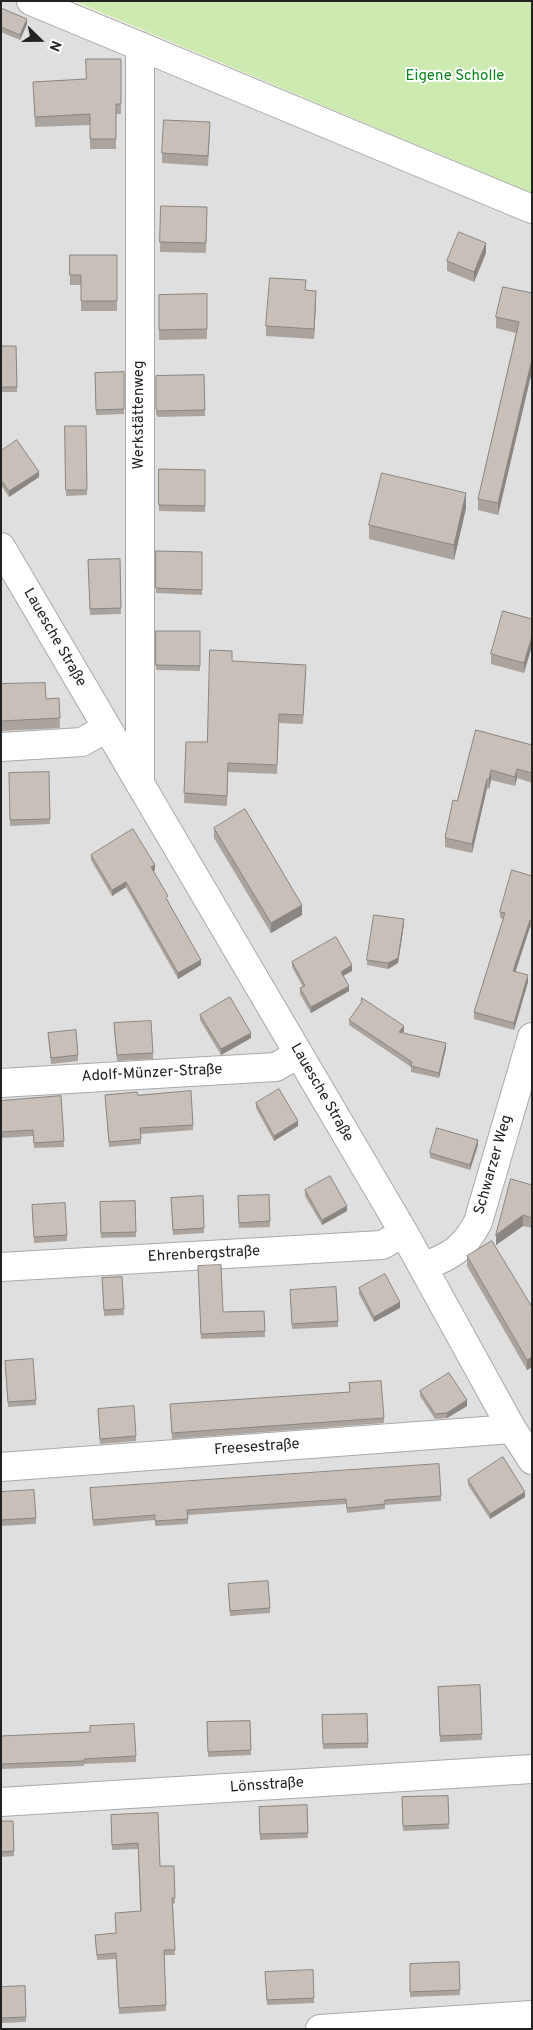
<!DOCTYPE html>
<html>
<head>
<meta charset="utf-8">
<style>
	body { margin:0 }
	#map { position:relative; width:533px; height:2030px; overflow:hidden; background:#f2efe9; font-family:Overpass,sans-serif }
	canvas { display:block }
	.frame { position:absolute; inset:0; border:2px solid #222; pointer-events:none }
	.north { position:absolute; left:15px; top:15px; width:50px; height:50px; -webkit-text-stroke:4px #fff; paint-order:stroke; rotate:112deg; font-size:14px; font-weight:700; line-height:20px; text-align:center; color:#222 }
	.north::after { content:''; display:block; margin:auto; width:18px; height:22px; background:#222; clip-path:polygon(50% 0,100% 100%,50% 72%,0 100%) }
</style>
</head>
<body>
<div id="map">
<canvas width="533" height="2030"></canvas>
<div class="frame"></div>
<div class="north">N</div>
</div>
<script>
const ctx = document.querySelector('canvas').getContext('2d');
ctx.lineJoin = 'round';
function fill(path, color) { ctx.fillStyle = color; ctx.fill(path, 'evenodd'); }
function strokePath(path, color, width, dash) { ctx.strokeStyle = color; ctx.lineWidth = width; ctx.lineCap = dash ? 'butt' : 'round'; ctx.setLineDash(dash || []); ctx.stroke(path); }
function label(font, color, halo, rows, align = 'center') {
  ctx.font = font + ' Overpass,sans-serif'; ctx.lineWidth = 4; ctx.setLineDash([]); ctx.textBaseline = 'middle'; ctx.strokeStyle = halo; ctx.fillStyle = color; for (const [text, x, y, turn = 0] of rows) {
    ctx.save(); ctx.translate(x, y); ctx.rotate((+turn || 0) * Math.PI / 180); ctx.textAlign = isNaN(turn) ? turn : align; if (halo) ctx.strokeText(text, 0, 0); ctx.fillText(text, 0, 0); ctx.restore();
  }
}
fill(new Path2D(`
	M1,1H62L532,225V2029H1Z`), '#e0dfdf');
fill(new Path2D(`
	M74,1H532V193Z`), '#cdebb0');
const minor = new Path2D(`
	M31,1L532,209
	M1,547L404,1233L512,1429L532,1460
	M1,747L82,742L107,728
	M140,784V46
	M1,1083L276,1067L298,1054
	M1,1267L382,1245L404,1233
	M423,1267C451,1256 464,1249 478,1222L532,1037
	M1,1467L512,1429
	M1,1802L532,1769
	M320,2029L532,2015`);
strokePath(minor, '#a9a9a9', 30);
strokePath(minor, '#fff', 28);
fill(new Path2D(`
	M1,8L27,24L20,40L1,32Z
	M121,59V114H116V149H90V125L35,127L33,82L86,79Z
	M210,132L208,166L162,163V153Z
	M161,206L207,217L206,253L160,252Z
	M486,253L474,282L447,271V261Z
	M70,255H117V311H81V285H70Z
	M306,290L316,301L314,339L266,336V326Z
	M532,293V371L498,515L478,510V499L516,333L496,328V317Z
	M207,294V339L159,340V295Z
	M1,346H16L17,392H1Z
	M124,372V414L96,415L95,373Z
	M204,375L205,416L158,417L156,414V376Z
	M65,426H86L87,495L66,496Z
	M1,451L39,477L9,497L1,485Z
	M159,469L205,470V512L159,511Z
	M466,508L454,560L369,539V525Z
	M156,551L202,552V595L156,593Z
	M120,559L121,614L90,615L88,560Z
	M532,619L524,673L491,664V654Z
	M156,631H200V671L156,670Z
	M232,661L306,674L303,724L279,723L277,774L228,772L227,806L184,803L186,742H207Z
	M1,684L46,699L59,698L60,728L1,731Z
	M476,730L532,745V783L517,778L515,786L491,780L489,789L487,788L472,853L445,847V838L457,801Z
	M49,772L50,824L10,826L9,773Z
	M214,828L302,915L271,933L214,838Z
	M91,855L155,870L153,871L168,901L201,965L178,979L126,887L112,896L91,860Z
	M532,876V928L530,927L516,971L528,982L514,1030L474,1019V1012L503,919L500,918V912Z
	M404,924L398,963L388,969L367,965V960Z
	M292,962L352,971L343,976L349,991L311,1013L300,994V988L303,987L292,967Z
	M200,1015L251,1038L221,1055L200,1020Z
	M349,1020L404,1031L402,1033L446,1048L439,1078L411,1072V1067L349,1025Z
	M114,1028L153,1053V1059L117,1061Z
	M48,1033L78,1055V1061L51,1064Z
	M105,1095H138L193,1125V1130L141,1134V1144L109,1147Z
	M61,1096L64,1147L34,1148L33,1136L1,1138V1101Z
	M256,1103L298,1126L274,1141L256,1108Z
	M478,1145L470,1170L430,1158V1153Z
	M532,1185V1228L523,1226L496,1245Z
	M305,1190L347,1211L322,1225L305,1196Z
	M269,1195L270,1227L239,1228L238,1196Z
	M203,1196L204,1233L173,1235L171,1198Z
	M135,1201L136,1237L101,1238L100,1202Z
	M32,1211L67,1235V1241L34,1243Z
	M467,1256L532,1307V1367L527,1370L467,1266Z
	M198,1266L223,1312L264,1311L265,1337L201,1339Z
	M122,1277L124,1315L104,1316L102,1278Z
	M359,1288L400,1308L374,1322L359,1294Z
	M290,1295L338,1321V1327L292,1329Z
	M5,1367L36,1400V1405L8,1407Z
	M420,1391L467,1406L447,1418L435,1419L420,1396Z
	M170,1404L384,1418V1423L172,1439Z
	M98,1409L136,1436V1441L100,1444Z
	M468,1480L525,1497L490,1519L468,1485Z
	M90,1488L441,1496V1501L385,1505V1509L347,1513L346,1504L188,1515V1524L155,1526V1520L93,1526Z
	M1,1492L36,1518V1524L1,1526Z
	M228,1589L270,1608V1613L230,1616Z
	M480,1685L482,1740L440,1742L438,1687Z
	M367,1714L368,1748L323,1749L322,1715Z
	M250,1721L251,1755L208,1757L207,1722Z
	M1,1736L136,1756V1762L84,1764V1766L1,1769Z
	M448,1796L449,1829L403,1831L402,1797Z
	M307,1805L308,1838L260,1840L259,1807Z
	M111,1815L160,1866H174L175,1903L173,1904L175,1955H164L166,2011L119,2014L116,1959L97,1960L95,1935L116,1933L140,1911L138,1849L112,1850Z
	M1,1821H13L14,1856L1,1857Z
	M459,1962L460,1995L410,1997V1964Z
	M265,1972L314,1998V2003L267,2005Z
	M25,1986L26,2022L1,2023V1987Z`), '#aba49e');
fill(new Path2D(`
	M27,19V24L20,40V35Z
	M486,243V253L474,282V272Z
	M316,291V301L314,339V329Z
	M532,359V371L498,515V503Z
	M39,472V477L9,497V491Z
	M466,493V508L454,560V545Z
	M532,636V646L524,673V663Z
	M517,769V778L515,786V777Z
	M491,770V780L489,789V779Z
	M487,779V788L472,853V844Z
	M155,865V870L151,872V867Z
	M126,882V887L112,896V890Z
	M302,905V915L271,933V923Z
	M404,919V924L398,963L388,969V963Z
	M530,920V927L513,978V971Z
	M201,960V965L178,979V973Z
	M352,965V971L341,977V972Z
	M528,975V982L514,1030V1023Z
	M349,986V991L311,1013V1007Z
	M404,1026V1031L399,1038V1032Z
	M251,1033V1038L221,1055V1049Z
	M446,1043V1048L439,1078V1073Z
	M298,1121V1126L274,1141V1136Z
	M478,1140V1145L470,1170V1165Z
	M347,1206V1211L322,1225V1220Z
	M523,1215V1226L496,1245V1235Z
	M400,1302V1308L374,1322V1317Z
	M532,1357V1367L527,1370V1360Z
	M467,1400V1406L447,1418V1413Z
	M525,1492V1497L490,1519V1514Z`), '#8b8681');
const building = new Path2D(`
	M1,8L27,19L20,35L1,27Z
	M86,59H121V104H116V139H90V114L35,117L33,82L86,79Z
	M164,120L210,122L208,156L162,153Z
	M161,206L207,207L206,243L160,242Z
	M459,232L486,243L474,272L447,261Z
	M70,255H117V301H81V275H70Z
	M270,278L306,280L305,290L316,291L314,329L266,326Z
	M503,287L532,293V359L498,503L478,499L519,322L496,317Z
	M207,294V329L159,330V295Z
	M1,346H16L17,387H1Z
	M124,372V409L96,410L95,373Z
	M204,375L205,410L158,411L156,409V376Z
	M65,426H86L87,490H66Z
	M17,440L39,472L9,491L1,480V451Z
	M159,469L205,470V506L159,505Z
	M382,473L466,493L454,545L369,525Z
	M156,551L202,552V590L156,588Z
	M120,559L121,608L90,609L88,560Z
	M503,611L532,619V636L524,663L491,654Z
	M156,631H200V666L156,665Z
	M210,650L232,651V661L306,665L303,715L279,714L277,765L228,763L227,796L184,793L186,742H207Z
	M45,683L46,699L59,698L60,718L1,721V684Z
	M476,730L532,745V773L517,769L515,777L491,770L489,779H487L472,844L445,838L453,800L457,801Z
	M49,772L50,819L10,820L9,773Z
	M245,809L302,905L271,923L214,828Z
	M133,829L155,865L151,867L168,896L166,898L201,960L178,973L126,882L112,890L91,855Z
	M512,870L532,876V921L530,920L513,971L528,975L514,1023L474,1012L505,913L500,912Z
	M374,915L404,919L398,958L388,963L367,960Z
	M336,937L352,965L341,972L349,986L311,1007L300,988L305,986L292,962Z
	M230,997L251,1033L221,1049L200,1015Z
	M362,998L404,1026L399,1032L446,1043L439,1073L411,1066L412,1062L349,1020L361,1003Z
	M151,1021L153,1053L117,1055L114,1023Z
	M76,1030L78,1055L51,1058L48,1033Z
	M279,1089L298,1121L274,1136L256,1103Z
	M191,1091L193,1125L140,1128L141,1139L109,1142L105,1095L137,1092L138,1095Z
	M61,1096L64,1141L34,1143L33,1130L1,1132V1101Z
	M437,1128L478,1140L470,1165L430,1153Z
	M330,1176L347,1206L322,1220L305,1190Z
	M511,1179L532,1185V1218L523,1215L496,1235Z
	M269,1195L270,1221L239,1223L238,1196Z
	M203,1196L204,1228L173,1230L171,1198Z
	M135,1201L136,1232L101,1233L100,1202Z
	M65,1203L67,1235L34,1237L32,1205Z
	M492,1241L532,1307V1357L527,1360L467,1256Z
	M221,1265L223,1312L264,1311L265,1331L201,1334L198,1266Z
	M385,1274L400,1302L374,1317L359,1288Z
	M122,1277L124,1309L104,1310L102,1278Z
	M336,1287L338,1321L292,1324L290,1290Z
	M33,1359L36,1400L8,1402L5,1361Z
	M449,1373L467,1400L447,1413L435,1414L420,1391Z
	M381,1381L384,1418L172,1433L170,1404L350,1392L349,1383Z
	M134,1406L136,1436L100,1439L98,1409Z
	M503,1457L525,1492L490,1514L468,1480Z
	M439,1464L441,1496L385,1500V1504L347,1508L346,1499L187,1510L188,1519L155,1521V1515L93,1520L90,1488Z
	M34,1490L36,1518L1,1520V1492Z
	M268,1581L270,1608L230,1611L228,1584Z
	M480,1685L482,1734L440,1736L438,1687Z
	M367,1714L368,1743L323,1744L322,1715Z
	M250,1721L251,1750L208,1752L207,1722Z
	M134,1724L136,1756L84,1759V1761L1,1764V1736L90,1732V1726Z
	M448,1796L449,1824L403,1826L402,1797Z
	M307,1805L308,1833L260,1834L259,1807Z
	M158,1813L160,1866H174L175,1898H172L175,1950H164L166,2005L119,2008L116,1953L97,1955L95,1935L116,1933L115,1913L141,1911L138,1843L112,1845L111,1815Z
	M1,1821H13L14,1851L1,1852Z
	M459,1962L460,1990L410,1992V1964Z
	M313,1970L314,1998L267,2000L265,1972Z
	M25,1986L26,2017L1,2018V1987Z`);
fill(building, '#c7bfb8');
strokePath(building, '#8b8681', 1);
label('15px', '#0c8416', '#fff', [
	["Eigene Scholle",455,77]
]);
label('15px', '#222', '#fff', [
	["Werkstättenweg",140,415,-90],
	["Lauesche Straße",54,638,60],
	["Adolf-Münzer-Straße",152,1074,-3],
	["Lauesche Straße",321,1093,60],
	["Schwarzer Weg",494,1165,-74],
	["Ehrenbergstraße",204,1255,-3],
	["Freesestraße",257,1448,-4],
	["Lönsstraße",267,1786,-4]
]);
</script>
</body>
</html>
